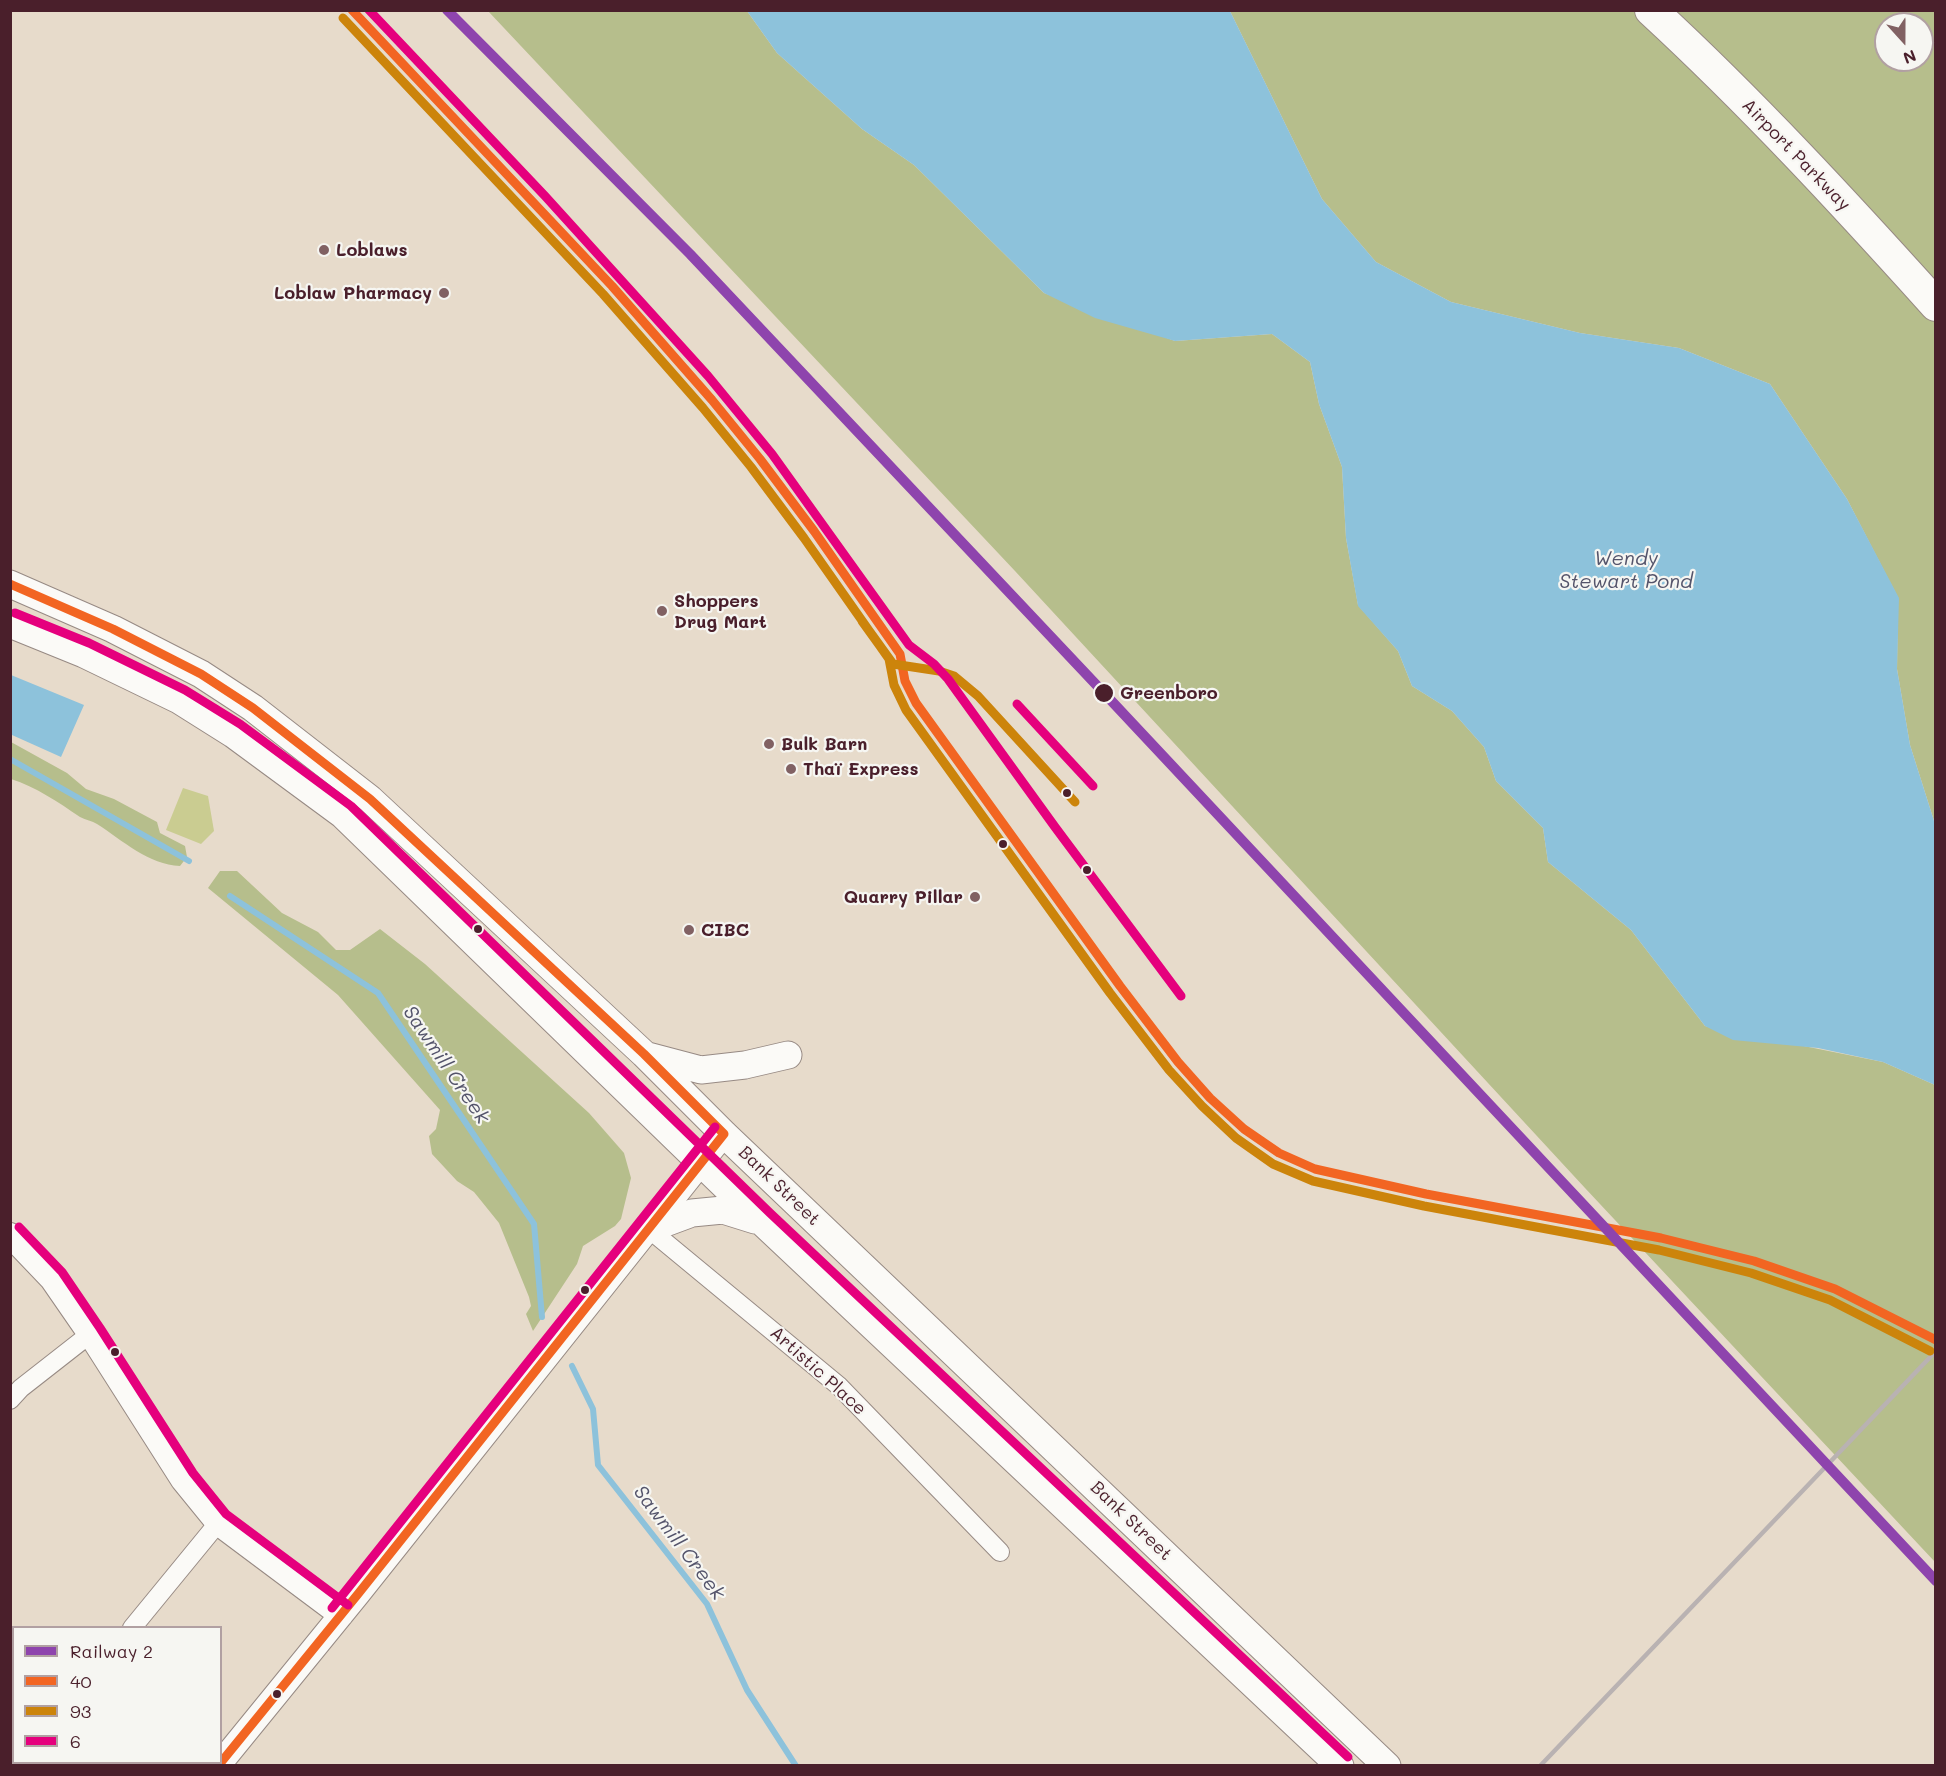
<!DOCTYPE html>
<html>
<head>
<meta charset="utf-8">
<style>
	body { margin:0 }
	#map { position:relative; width:1946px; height:1776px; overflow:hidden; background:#e7dbcb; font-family:Mali,sans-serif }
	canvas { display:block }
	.frame { position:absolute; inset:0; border:12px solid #4a1f2b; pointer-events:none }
	.legend { position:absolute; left:12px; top:1626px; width:210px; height:138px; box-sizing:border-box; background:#f6f6f2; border:2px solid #b1a0a2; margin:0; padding:8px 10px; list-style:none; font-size:18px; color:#4a1f2b }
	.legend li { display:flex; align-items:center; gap:12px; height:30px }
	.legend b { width:30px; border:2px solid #b1a0a2 }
	.north { position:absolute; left:1874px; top:12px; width:60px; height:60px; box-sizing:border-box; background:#f6f6f2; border:2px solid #b1a0a2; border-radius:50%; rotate:159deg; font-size:16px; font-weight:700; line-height:24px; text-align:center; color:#4a1f2b }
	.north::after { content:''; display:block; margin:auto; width:21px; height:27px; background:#816163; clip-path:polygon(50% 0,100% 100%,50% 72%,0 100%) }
</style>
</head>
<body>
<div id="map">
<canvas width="1946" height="1776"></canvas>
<div class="frame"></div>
<ul class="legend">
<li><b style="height:8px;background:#8e44ad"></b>Railway 2</li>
<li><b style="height:8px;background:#f26522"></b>40</li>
<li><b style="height:8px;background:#cc840b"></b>93</li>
<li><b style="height:8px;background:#e5007d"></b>6</li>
</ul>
<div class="north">N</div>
</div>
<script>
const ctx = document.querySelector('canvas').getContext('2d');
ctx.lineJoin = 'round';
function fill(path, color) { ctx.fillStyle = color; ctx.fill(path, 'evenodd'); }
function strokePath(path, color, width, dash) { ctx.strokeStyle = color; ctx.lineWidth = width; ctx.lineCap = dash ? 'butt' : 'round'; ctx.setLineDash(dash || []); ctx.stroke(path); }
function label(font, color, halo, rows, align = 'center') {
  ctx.font = font + ' Mali,sans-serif'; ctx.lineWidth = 4.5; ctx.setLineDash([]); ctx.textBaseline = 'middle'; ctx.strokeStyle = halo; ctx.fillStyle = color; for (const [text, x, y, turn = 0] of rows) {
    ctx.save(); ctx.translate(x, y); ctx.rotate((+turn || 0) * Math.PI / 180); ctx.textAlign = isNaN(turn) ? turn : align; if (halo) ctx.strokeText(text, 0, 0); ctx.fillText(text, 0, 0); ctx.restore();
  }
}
fill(new Path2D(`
	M183,788L208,796L214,831L201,844L166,830Z`), '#cacc91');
fill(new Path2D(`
	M488,11H747L777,53L862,129L914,165L1044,293L1175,341L1272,334L1310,362L1319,404L1342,467L1346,538L1358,605L1398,651L1412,686L1452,711L1484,747L1496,781L1543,828L1548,862L1631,930L1705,1026L1883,1062L1935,1085V1562L1585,1188L1015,571Z
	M1230,11H1935V824L1910,745L1897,669L1898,598L1847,499L1770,384L1679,348L1580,333L1451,302L1376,262L1322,199ZM1886,24H1922V60H1886Z
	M11,742L67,773L86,789L114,799L157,822L160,833L185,846L187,857L180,866C149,865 122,840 97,824C92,821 86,820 80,817C58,802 36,787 11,779Z
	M220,871H237L282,913L318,932L336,950H350L380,929L425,964L589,1113L624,1153L631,1178L621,1219L615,1226L583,1246L577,1264L533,1331L526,1314L531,1306L529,1297L499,1223L474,1192L457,1181L432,1154L429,1136L436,1129L440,1110L338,995L208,888Z`), '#b6be8c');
fill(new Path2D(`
	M747,11H1230L1322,199L1376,262L1451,302L1580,333L1679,348L1770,384L1847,499L1899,598L1897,669L1910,745L1935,824V1085L1883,1062L1818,1048L1733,1040L1705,1026L1631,930L1548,862L1543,828L1496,781L1484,747L1452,711L1412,686L1398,651L1358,606L1346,538L1342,467L1319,404L1310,362L1272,334L1175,341L1095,318L1044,293L914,165L862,129L777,53Z
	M11,675L84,705L61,757L12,735Z`), '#8dc2db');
strokePath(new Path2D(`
	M10,759L189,861
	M230,896L378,993L534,1224L542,1317
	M572,1366L593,1409L598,1465L707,1604L747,1690L796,1766`), '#8dc2db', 6);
const street = new Path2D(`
	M649,1229L839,1386L1000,1552
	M10,1400L21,1388L90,1334
	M132,1628L218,1523
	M19,1766L22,1762`);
const secondary = new Path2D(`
	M10,1235L52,1279L90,1334L183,1480L218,1523L341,1615
	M218,1766L358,1594L724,1134`);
const primary = new Path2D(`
	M10,584L113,629L201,674L253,708L370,799L644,1054L724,1134L1387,1766
	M10,624L84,654L179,700L233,734L343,815L762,1222L1340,1766
	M648,1056L701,1070L745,1065L788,1055
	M649,1229L692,1213L723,1210L755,1220`);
const highway = new Path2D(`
	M1651,10C1752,103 1845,204 1936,305`);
strokePath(street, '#978a84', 20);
strokePath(secondary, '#978a84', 26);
strokePath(primary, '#978a84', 29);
strokePath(highway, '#978a84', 34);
strokePath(street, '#fbfaf7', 18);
strokePath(secondary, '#fbfaf7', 24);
strokePath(primary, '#fbfaf7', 27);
strokePath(highway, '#fbfaf7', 32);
strokePath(new Path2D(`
	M1540,1766L1936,1351`), '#b9b2b2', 4.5);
strokePath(new Path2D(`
	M352,10L612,286L712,400L760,459L814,531L900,654L905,681L916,703L1120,986L1178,1062L1210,1098L1244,1129L1279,1153L1315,1169L1426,1194L1661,1238L1754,1261L1835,1289L1936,1340
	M10,584L113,629L201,674L253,708L370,799L644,1054L724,1134
	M218,1766L358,1594L724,1134`), '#f26522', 9);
strokePath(new Path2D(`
	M343,18L603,294L703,408L751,467L804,538L889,659L894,685L906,710L1110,993L1169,1070L1202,1106L1236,1138L1273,1164L1313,1181L1424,1206L1659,1250L1751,1273L1830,1300L1930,1351
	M862,621L893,664L939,671L954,676L978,696L1075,802`), '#cc840b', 9);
strokePath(new Path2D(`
	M369,10L545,196L708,376L772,454L909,645L934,664L948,679L1055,827L1181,996
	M15,613L89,643L185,690L240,724L351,806L770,1213L1348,1757
	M1017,704L1093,786
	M19,1227L62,1272L100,1328L193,1473L226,1514L348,1605
	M332,1608L715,1127`), '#e5007d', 9);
strokePath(new Path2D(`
	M447,10L690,254L1104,693L1936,1581`), '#8e44ad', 10);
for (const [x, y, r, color] of [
	[324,250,6,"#816163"],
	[444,293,6,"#816163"],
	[662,611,6,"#816163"],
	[1104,693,10,"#4a1f2b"],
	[769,744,6,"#816163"],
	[791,769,6,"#816163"],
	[1067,793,5,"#4a1f2b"],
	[1003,844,5,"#4a1f2b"],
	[1087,870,5,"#4a1f2b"],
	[975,897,6,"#816163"],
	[478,929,5,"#4a1f2b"],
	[689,930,6,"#816163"],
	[585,1290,5,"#4a1f2b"],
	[115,1352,5,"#4a1f2b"],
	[277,1694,5,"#4a1f2b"]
]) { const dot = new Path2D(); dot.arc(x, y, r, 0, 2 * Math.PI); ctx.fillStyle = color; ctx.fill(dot); strokePath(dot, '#f6f6f2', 2); }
label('18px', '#4a1f2b', '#f6f6f2', [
	["Airport Parkway",1796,155,46],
	["Bank Street",779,1186,44],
	["Artistic Place",818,1371,42],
	["Bank Street",1131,1521,44]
]);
label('bold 18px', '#4a1f2b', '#f6f6f2', [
	["Loblaws",336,250],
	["Loblaw Pharmacy",432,293,"right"],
	["Shoppers",674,601],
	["Drug Mart",674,622],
	["Bulk Barn",781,744],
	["Thaï Express",803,769],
	["Quarry Pillar",963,897,"right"],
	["CIBC",701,930]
], 'left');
label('bold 18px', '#4a1f2b', '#f6f6f2', [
	["Greenboro",1120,693]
], 'left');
label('italic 20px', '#54546b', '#f6f6f2', [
	["Wendy",1626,559],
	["Stewart Pond",1626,582],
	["Sawmill Creek",446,1065,56],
	["Sawmill Creek",679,1543,53]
]);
</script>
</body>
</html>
